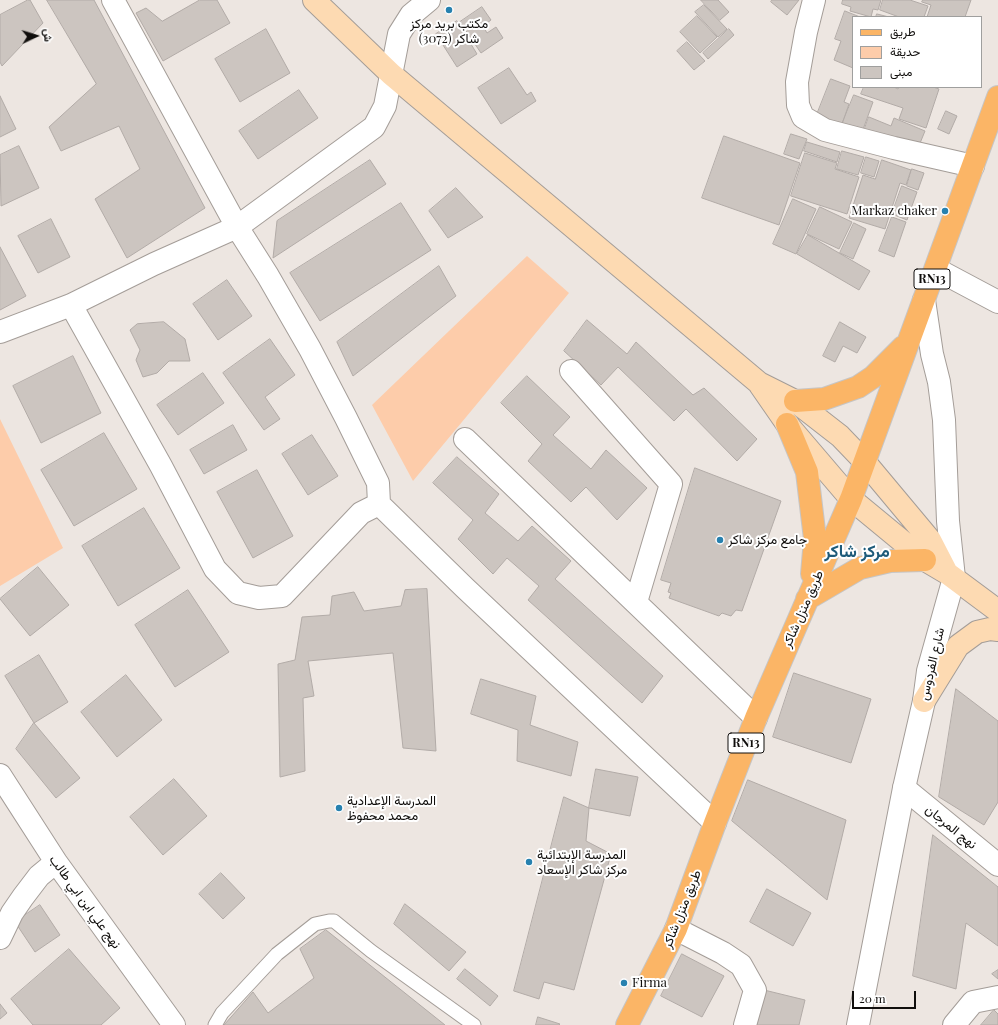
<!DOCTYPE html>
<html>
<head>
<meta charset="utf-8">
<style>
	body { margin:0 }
	#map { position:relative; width:998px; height:1025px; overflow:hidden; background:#ede6e1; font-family:"Playfair Display",Vazirmatn,serif }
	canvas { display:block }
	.legend { position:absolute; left:852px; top:16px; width:130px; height:72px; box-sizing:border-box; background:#fff; border:1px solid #9f9f9e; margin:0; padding:5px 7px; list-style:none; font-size:12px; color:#100e0c }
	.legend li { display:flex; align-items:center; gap:8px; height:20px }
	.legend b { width:20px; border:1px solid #9f9f9e }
	.north { position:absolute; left:16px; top:16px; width:40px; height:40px; -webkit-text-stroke:3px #fff; paint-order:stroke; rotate:86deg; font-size:11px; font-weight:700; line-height:16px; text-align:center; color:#100e0c }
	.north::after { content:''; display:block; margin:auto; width:14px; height:18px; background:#100e0c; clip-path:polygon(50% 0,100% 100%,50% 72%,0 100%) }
	.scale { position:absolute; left:852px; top:991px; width:64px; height:18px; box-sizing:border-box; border:2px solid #100e0c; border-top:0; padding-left:5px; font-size:12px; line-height:14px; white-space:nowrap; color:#100e0c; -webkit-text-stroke:3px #fff; paint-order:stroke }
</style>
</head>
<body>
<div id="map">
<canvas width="998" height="1025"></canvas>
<ul class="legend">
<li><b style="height:5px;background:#fbb566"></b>طريق</li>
<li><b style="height:11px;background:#fdccaa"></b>حديقة</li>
<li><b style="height:11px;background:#ccc5c0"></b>مبنى</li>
</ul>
<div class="north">ش</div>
<div class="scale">20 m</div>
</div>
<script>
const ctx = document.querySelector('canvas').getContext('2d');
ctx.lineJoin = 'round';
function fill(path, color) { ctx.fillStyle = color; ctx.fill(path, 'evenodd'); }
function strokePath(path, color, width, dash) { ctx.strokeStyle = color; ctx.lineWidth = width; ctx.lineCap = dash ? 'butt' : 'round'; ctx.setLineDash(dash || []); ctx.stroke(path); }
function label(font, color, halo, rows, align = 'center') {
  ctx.font = font + ' "Playfair Display",Vazirmatn,serif'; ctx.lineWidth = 4; ctx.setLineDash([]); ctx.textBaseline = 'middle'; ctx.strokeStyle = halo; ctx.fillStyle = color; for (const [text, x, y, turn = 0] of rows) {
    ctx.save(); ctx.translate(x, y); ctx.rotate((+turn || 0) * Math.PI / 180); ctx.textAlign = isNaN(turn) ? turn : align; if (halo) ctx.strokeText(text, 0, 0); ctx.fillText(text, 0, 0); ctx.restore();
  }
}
fill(new Path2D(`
	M527,256L569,293L413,481L372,405Z
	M0,419L63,548L0,586Z`), '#fdccaa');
const building = new Path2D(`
	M28,0H30L43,23L2,66L0,62V15Z
	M47,0H94L205,208L127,258L95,199L140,169L119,126L61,151L49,127L96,84Z
	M200,0H217L230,23L163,61L136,13L146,8L162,21Z
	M701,0H718L729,12L720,20Z
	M772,0H799L787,15L771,2Z
	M843,0H881L878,10L873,9L871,17L850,11L851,7L842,4Z
	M883,0H910L928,6L924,17H899L880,10Z
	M923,0H971L965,17H927L931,5L922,2Z
	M704,5L727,29L718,37L695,12Z
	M482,7L491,20L483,26L487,33L496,27L503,38L481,53L460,22Z
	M845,11L860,17H853V68L834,60L841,41L835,39Z
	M877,14L889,17H876Z
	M697,16L717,37L700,53L680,32Z
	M457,21L477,54L457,67L436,34Z
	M266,29L290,73L240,102L215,59Z
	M729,29L734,35L708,59L703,53Z
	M687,42L705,61L694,70L677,51Z
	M509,68L527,95L531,92L536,101L501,124L478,88Z
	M831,79L850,86L844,102L849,104L841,127L816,117Z
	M864,87H894L898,89L899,87H933L939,89L926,128L899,119L903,108L861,94Z
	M299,90L318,118L258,159L239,131Z
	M854,95L873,102L861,135L841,127Z
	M0,96L16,129L0,137Z
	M946,111L957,116L949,134L938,129Z
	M869,117L891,126L894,118L925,131L916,153L864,131Z
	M791,134L807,139L799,159L784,154Z
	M724,136L800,163L779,225L702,198Z
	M807,142L840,152L837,162L804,151Z
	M19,146L39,188L1,206L0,155Z
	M842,151L864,157L858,175L837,169Z
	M805,153L837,163L835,169L859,177L847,214L791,196Z
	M866,157L879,161L874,177L861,173Z
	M370,160L386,184L273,258L277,221Z
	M882,160L911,170L906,185L900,183L885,229L849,218L863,175L875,179Z
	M912,169L924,173L918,190L907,186Z
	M902,186L917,192L907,220L892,214Z
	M456,188L483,217L448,238L429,211Z
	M793,199L816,209L796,254L773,244Z
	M401,203L431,250L320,321L290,273Z
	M820,207L852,222L839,249L807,234Z
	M892,217L906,222L894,257L879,251Z
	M51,219L70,257L38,273L18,236Z
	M854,223L866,229L853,259L840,253Z
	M808,235L870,271L859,290L797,254Z
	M0,247L26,296L0,310Z
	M439,266L456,296L353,376L337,342Z
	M227,280L252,316L218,340L193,304Z
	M587,320L627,354L636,342L693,395L704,388L757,439L737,461L686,409L674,421L618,367L601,385L564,351Z
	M164,322L185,339L190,361H169L157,373L143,377L136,360L140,350L130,330L137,324Z
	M840,322L866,337L857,353L843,346L835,362L823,356Z
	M270,339L295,375L265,397L280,419L264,430L223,373Z
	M73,356L101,413L41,443L13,386Z
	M203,373L224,403L178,435L157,405Z
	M527,376L570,417L553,435L591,469L606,450L647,488L617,520L586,487L571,502L528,461L542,444L501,403Z
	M233,425L247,450L204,474L190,450Z
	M104,433L137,489L74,526L41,470Z
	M312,435L338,476L308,495L282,454Z
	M457,457L499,494L485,513L518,541L532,526L571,561L555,579L663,676L642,703L528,600L539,586L507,558L493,574L458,539L473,520L433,483Z
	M695,468L781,501L742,611L736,610L731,616L722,613L719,616L669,598L671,593L668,592L671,583L661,580Z
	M257,470L293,536L253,558L217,492Z
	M144,508L180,568L118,606L82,546Z
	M38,567L69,605L30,636L0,599Z
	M427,589L436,751L403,748L393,653L308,661L314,696L303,698L305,771L280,777L278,664L295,660L302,617L330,615L332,596L354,592L364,611L401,606L405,590Z
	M188,590L229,652L175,687L135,625Z
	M39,655L68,702L34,723L5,676Z
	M794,673L871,699L851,763L773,737Z
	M126,675L162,720L117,757L81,712Z
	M481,679L536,696L530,725L578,742L571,776L517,761L518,730L471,714Z
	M956,689L998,721V802L984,825L939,797Z
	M34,723L80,778L56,798L16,749Z
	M596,769L638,777L630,816L589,808Z
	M174,779L207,816L163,855L130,817Z
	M748,780L846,820L827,900L732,821Z
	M564,797L589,808L586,841L611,854L574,990L544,982L539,999L514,991Z
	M933,835L998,887V946L966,923L956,989L913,976Z
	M221,873L245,898L223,919L199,894Z
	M767,889L811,913L793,946L750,922Z
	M405,904L466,952L449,971L394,924Z
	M40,905L60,935L35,952L15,922Z
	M326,930L445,1025H224L253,992L268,1013L314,978L300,949Z
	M69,949L120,1008L101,1025H33L11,999Z
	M682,954L724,976L702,1017L661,996Z
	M465,969L498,996L490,1006L457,979Z
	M998,970V979L992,974Z
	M760,989L805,1000L799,1025H752Z
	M0,1004L7,1013L0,1019Z
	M994,1010L998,1014V1025H981Z
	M538,1017L560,1024L559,1025H536Z`);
fill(building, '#ccc5c0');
strokePath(building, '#b2aba7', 1);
const service = new Path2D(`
	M215,1025L222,1013L277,954L315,924L329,921H334L371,951L474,1025`);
const minor = new Path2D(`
	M113,0L237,227L268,276L310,349L346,418L378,483L379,504L465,588L715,823
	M814,0L806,32L797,82L798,105L803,117L825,130L894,148L973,166
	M936,269L998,302
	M71,305L161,466L215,569L238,593L259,598L282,596L361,513L379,504
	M0,332L71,305L154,264L237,227L374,127L385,106L399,34L411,15L429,0
	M571,371L671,484L636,602
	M465,439L756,718
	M0,775L56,862L174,1025
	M904,788L998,865
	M676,929L723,953L741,965L755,990L745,1025
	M0,938L12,913L23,897L39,876L56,862
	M954,1025L973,1002L998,997`);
const tertiary = new Path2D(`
	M858,1025L904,788L924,701L928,671L954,578L948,521L944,420L939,382L932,354L924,300`);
const secondary = new Path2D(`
	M314,0L391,74L759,383L795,401L840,436L864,461L930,540L947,573
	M760,385L787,424L851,499L925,560L947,573L998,611
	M924,701L958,646L977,632L990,629L998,630`);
const primary = new Path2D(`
	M795,401L824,399L858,387L873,377L903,347
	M787,424L807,472L815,539L812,574
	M807,599L860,568L890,561L925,560
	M627,1025L676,929L715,823L756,718L851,499L998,97`);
strokePath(service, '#a49d98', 15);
strokePath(minor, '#a49d98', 24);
strokePath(tertiary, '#a49d98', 24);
strokePath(secondary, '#a49d98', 24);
strokePath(primary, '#c6c5c5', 24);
strokePath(service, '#fff', 13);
strokePath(minor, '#fff', 22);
strokePath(tertiary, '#fff', 22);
strokePath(secondary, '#fddab2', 22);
strokePath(primary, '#fbb566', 22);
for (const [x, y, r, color] of [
	[449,10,4,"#2781af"],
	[945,211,4,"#2781af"],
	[720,540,4,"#2781af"],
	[339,808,4,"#2781af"],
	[529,862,4,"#2781af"],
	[624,983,4,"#2781af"]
]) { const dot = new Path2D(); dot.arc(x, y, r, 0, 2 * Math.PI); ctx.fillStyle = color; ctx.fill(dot); strokePath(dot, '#fff', 1.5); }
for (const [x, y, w] of [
	[932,279,36],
	[746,743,36]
]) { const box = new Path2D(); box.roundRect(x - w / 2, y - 10, w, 20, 3); ctx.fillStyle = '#fff'; ctx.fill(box); strokePath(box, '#100e0c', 1); }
label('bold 12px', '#100e0c', null, [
	["RN13",932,279],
	["RN13",746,743]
]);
label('13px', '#100e0c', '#fff', [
	["مكتب بريد مركز",449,24,"center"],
	["شاكر (3072)",449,39,"center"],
	["Markaz chaker",937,211,"right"],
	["جامع مركز شاكر",728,540],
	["المدرسة الإعدادية",347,801],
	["محمد محفوظ",347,816],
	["المدرسة الإبتدائية",537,855],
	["مركز شاكر الإسعاد",537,870],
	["Firma",632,983]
], 'left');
label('13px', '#100e0c', '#fff', [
	["طريق منزل شاكر",803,609,-66],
	["شارع الفردوس",932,664,-77],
	["نهج المرجان",951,827,39],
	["نهج علي ابن ابي طالب",85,902,54],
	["طريق منزل شاكر",682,909,-68]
]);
label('bold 17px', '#1e5b7a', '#fff', [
	["مركز شاكر",857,552]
]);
</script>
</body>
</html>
